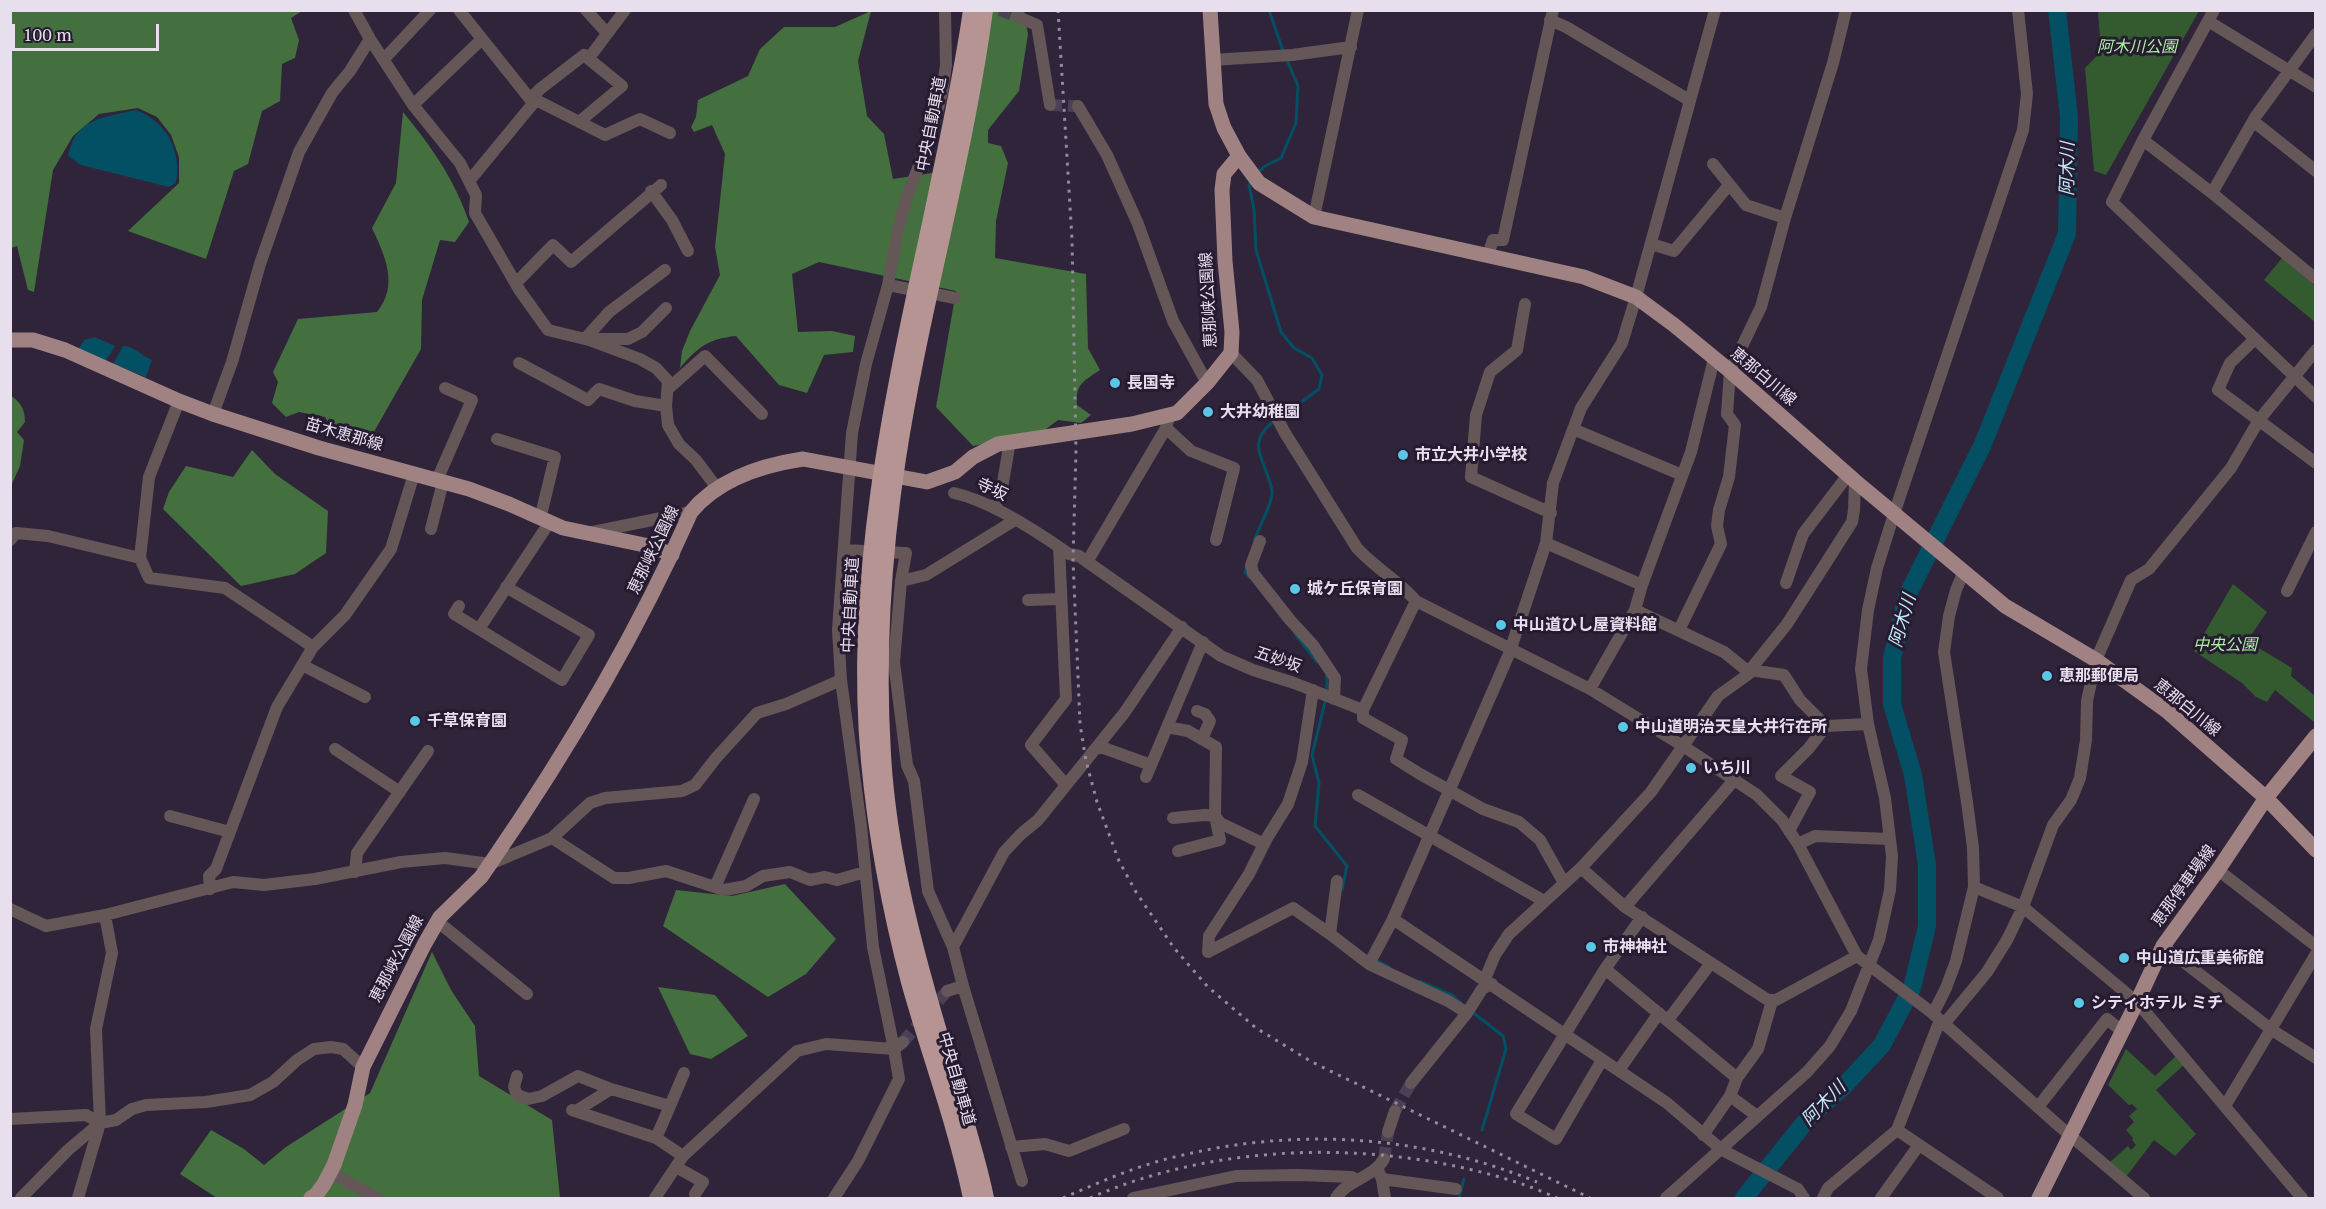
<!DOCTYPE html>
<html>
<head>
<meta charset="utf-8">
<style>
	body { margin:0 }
	#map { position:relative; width:2326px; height:1209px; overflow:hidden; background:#30243a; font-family:"PT Serif",serif }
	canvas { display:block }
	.frame { position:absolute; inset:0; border:12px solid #e7dfee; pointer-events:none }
	.scale { position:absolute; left:12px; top:24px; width:147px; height:27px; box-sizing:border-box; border:3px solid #e7dfee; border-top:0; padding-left:8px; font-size:18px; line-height:21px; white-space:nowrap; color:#e7dfee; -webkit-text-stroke:4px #261b30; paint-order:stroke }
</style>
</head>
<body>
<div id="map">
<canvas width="2326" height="1209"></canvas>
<div class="frame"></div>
<div class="scale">100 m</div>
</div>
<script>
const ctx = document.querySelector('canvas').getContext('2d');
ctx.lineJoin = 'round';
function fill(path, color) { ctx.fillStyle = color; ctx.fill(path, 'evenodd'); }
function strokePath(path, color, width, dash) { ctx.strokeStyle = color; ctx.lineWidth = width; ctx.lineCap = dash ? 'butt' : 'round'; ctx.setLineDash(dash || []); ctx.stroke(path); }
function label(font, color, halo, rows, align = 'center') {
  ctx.font = font + ' "PT Serif","Noto Sans JP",serif'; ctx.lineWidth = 6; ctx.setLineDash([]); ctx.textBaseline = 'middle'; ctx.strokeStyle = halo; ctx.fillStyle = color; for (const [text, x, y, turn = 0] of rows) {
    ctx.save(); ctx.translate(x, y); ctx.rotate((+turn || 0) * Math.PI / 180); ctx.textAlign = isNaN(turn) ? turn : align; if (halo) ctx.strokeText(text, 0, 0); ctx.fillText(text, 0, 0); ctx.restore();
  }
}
fill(new Path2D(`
	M2098,11H2199L2106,175L2094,171L2085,68L2101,52Z
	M2282,258L2315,286V322L2264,280Z
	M2233,584L2267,612L2247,641L2292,668L2291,676L2315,696L2314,722L2275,690L2267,702L2256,697L2242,683L2194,651Z
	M2126,1049L2155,1076L2177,1055L2185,1064L2156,1090L2196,1134L2175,1156L2154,1140L2126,1177L2109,1163L2128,1146L2131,1150L2136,1145L2132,1140L2133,1138L2126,1130L2134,1122L2129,1116L2137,1109L2132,1104L2129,1105L2108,1085Z`), '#345b30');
fill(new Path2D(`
	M11,10L302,11L291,18L299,40L295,58L282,64L280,101L262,111L248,164L234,171L206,259L128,231L179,183V157L171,135L157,117L138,108L99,114L73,136L53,170L34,292L28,290L17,246L11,248Z
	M871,11L858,61L867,116L884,134L893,179L965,168L991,11H1026L1024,13L1028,34L1019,91L988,130V143L1001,146L1008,163L996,221L995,258L1086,274L1088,348L1100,370C1084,381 1075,384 1077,405L1091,415L1081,423L1058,420L1042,432L973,446L936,407L956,291L819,262L792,274L798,332L832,331L855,336L853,352L824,355L807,393L779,385L736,336C708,339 698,347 680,368L682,351L690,331L720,275L715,247L725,154L712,125L694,132L691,127L696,117L698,100L748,76L760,49L784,27H835Z
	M403,112C431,146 455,180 469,222L455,242L440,240L422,300L421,349L371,437L358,445L337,436L325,417L299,412L286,417L272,403L278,382L273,372L298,319L377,312C399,285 385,256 372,228L396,183Z
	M11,396C21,402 25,410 25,422L17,432L24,440L20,466L11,486Z
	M252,450L275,474L328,511L326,553L295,574L241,586L163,509L169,492L186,466L233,477Z
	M785,884L836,939L806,974L768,997L663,926L676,890L732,896Z
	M432,952L451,990L475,1026L479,1076L552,1120L560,1198H217L180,1174L211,1130L244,1149L264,1165L286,1147L370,1093Z
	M658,987L715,995L748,1036L711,1059L690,1054Z`), '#43703e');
fill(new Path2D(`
	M136,110C167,122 182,151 176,183L169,187L81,165L68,156C70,150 71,143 75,137C87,117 115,115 136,110Z
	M95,337L115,346L105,362L78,350L84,340Z
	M123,346C133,345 142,356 152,360L146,377L113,364Z`), '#035065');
strokePath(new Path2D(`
	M1269,10L1283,51
	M1258,173L1265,166L1281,158L1296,123L1298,86L1287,60
	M1252,181L1249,185L1254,209L1256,250L1281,332L1294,348L1312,358L1322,375L1319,389L1281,417
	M1254,542C1257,529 1273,504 1272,492C1269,463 1241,444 1276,420
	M1247,565L1245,572L1250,578
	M1295,634L1317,662
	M1327,691V674
	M1326,698L1312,755L1319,783L1315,826L1347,866L1342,890
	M1374,959L1389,967
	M1420,981L1452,995L1461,1003
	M1471,1011L1503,1036L1506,1049L1482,1130
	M1459,1198L1464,1179`), '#035065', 3);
strokePath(new Path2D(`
	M1744,1198L1810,1116L1843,1087L1882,1045L1912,988L1927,926V865L1913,775L1892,704V658L1907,596L1983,444L2067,234L2069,117L2057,10`), '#035065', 18);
strokePath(new Path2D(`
	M1000,10L1018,17
	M1050,105L1078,106
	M903,1042L947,991
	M1395,1111L1411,1083
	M1384,1159L1388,1132`), '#4b4055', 12, [12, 6]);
strokePath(new Path2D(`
	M354,10L370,39L413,105L460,163L476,195L475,213L520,291L548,330L589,340L640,359L656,368L668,381L666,406L668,425L679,444L696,460L717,488
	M459,10L530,99L536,100L605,135L640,119L670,133
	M586,10L607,33
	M1715,10L1636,297L1622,343L1581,408L1553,483L1546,543L1509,654L1393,919L1667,1103L1722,1150L1798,1189L1804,1198
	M2214,10L2143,140L2112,202L2316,397
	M1018,17L1037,25L1050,105
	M1550,20L1566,27L1689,100
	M2208,21L2316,87
	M589,58L625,10
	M384,59L430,10
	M1212,60L1292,55L1351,47
	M530,99L540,89L584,55L622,86L579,122
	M413,105L482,39
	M1078,106L1107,155L1138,224L1173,321L1207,383
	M2253,121L2316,171
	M2143,140L2212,193L2316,279
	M1713,164L1746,205L1785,218
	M470,180L536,100
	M651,191L672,220L688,251
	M2212,193L2256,116L2316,34
	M1314,217L1358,10
	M1651,244L1674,251L1729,185
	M1490,249L1493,240H1503L1553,10
	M516,283L553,245L571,262L661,185
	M888,285L955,298
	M1525,304L1517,350L1490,372L1476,415L1471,477L1551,513
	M585,339L609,312L665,270
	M589,339H628L642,332L666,308
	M2255,339L2230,363L2218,390L2316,463
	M1231,353L1257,380L1285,433L1357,548C1375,568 1399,581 1416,601L1590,689L1683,746L1757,795L1782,820L1798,844L1857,956L1931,1012L2058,1125L2144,1198
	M519,363L588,400L599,389L635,401L666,406
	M669,388L705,356L762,414
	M179,401L149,477L140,558L149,578L225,588L313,647
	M213,414L232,362L260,264L299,152L332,93L350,71L370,39
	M1166,428L1191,451L1234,468L1216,540
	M1573,429L1682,475
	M497,439L555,457L540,519
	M437,480L472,400L445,388
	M954,493C990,501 1038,532 1069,554L1079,556L1221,656L1253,670L1294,683L1363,710
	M994,508L1001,494L1010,441
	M431,529L443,482
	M588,533L691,512
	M10,540L16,533L48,536L140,558
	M1260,541L1251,565L1253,573L1290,620L1313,645L1335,678L1334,699
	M1546,543L1642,585
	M1059,547L1066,699L1031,745L1066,785
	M844,550L906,553L901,581L894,662L907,765L914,781L928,891L953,947L963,986L1022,1181
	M1087,562L1166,428L1170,414
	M901,581L926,575L1015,520
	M1786,583L1803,534L1848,475
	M2287,591L2316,532
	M1028,600L1061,599
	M1416,601L1363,710V718L1402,740L1396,759L1420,774L1483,809L1519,822L1540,840L1564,883
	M459,606L454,614L562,680L589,635L506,587
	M1635,610L1724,652L1750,673
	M479,629L549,523
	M1679,630L1721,544L1717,526L1719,510L1729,477L1735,425L1727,414L1730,371L1761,307L1785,218L1833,63L1846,10
	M302,665L365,697
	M1750,670L1784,675L1800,700L1826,726
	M1590,689L1635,610L1642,585L1691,452L1714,359
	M1197,711L1205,714L1210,721L1202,739
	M1167,727L1188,731L1216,747L1215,816L1220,840L1178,851
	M1098,746L1151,765
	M335,749L400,792
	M1146,777L1203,642
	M1358,795L1544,901
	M170,816L230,832
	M1173,818L1205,815L1215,816L1220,823L1264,844
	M1789,831L1810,792L1781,776L1809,748L1826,726L1868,724
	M552,838L614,878H629L666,871L724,890L746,886L763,876L790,872L810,880L825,877L837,880L865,872
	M1798,844L1815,836L1889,839
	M1581,868L1625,907L1768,1000H1776L1857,956
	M2218,870L2316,946
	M355,872L357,853L428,751
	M1337,881L1330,934L1369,964L1448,1001L1467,1013
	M715,887L754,799
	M1974,887L2023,907L2137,1002L2302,1198
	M210,889L209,876L216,869L277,707L313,647L345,615L391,549L414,474
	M1625,907L1735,779
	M10,909L46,926L105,915L233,882L264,885L315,879L401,862L445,858L490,864L552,838L590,803L605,798L682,791L695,785L716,758L757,713L786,704L841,680
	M437,921L527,994
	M2163,946L2272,1030L2316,1058
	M953,947L1004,852L1021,834L1038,820L1125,712L1182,627
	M1208,952L1209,936L1249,874L1267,838L1288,804L1302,762L1313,690
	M1208,952L1293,908L1330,934
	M1369,964L1393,919
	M1605,969L1737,1078
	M1485,979L1495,955L1509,934L1581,868L1651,792L1718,696L1750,673V670L1787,624L1852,522L1854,510L1855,481
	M947,991L963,986
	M1933,1014L1946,988L1956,961L1974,887L1973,848L1967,802L1944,652L1949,616L1956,590L1964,571
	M1668,1020L1711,963
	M1602,1060L1556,1139L1516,1114L1605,969L1642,917
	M1619,1070L1659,1013
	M517,1076L514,1087L517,1095L528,1099L542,1096L578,1076L611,1089
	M1411,1083L1467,1013L1482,989L1492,984
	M1730,1096L1757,1116
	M2225,1106L2316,954
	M2038,1107L2107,1019L2122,1031
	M572,1110L656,1138L683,1156
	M576,1111L611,1089L670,1106L684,1073
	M10,1119L86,1115L100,1123
	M1897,1130L1998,1198
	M1388,1132L1395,1111
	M1703,1135L1730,1096L1737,1078L1758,1049L1772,1001
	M656,1138L670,1106
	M1011,1147L1045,1144L1069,1151L1124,1129
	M676,1167L703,1182L695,1194
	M1378,1170L1382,1179L1456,1189
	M330,1172L377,1198
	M1382,1179L1385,1198
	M21,1198L68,1150L100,1123L116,1120L132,1109L146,1105L206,1102L250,1095L273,1082L297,1060L314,1049L331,1047L343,1049L363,1067
	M78,1198L100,1123L96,1029L112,953L105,915
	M655,1198L683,1156L797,1051L826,1044L894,1049L903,1042
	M834,1198L858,1161L899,1079L894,1049L873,947L861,826L841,680L838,630L852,433L866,364L888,285L898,229L907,197L933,129L942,92L946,65L945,10
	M1133,1198L1236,1176L1299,1175L1352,1177L1358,1180
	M1336,1198C1348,1179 1373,1178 1384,1159
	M1666,1198L1807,1072L1830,1046L1851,1011L1879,940L1890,890L1892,856L1885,798L1868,724L1861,669L1868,610L1877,568L1894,514L2023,130L2027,94L2018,10
	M1823,1198L1828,1188L1897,1130L1938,1025L1944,1024L1987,972L2007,940L2023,907L2053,825L2071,800L2080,778L2086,740L2087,701L2096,660L2131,580L2149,569L2231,468L2259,420L2316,350
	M1881,1198L1919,1145`), '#655757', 12);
strokePath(new Path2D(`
	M1210,10L1216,104L1224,128L1239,156L1259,183L1314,217L1584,277L1636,297L1674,325L1730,371L1855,481L2005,606L2096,660L2168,712L2266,798L2316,850
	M10,340H33L65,350L179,401L213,414L319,448L469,489L509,504L563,528L654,547L672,555
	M311,1198L316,1195L324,1184L334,1165L355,1105L363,1067L424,945L440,917L481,877L490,864C567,752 636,636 691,512C718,479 763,465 803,459L927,482L955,472L973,457L998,444L1132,424L1177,413L1207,383L1231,353L1232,332L1225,261L1222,190L1224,174L1239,156
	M2039,1198L2137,1002L2163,946L2218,870L2266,798L2316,736`), '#a08283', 15);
strokePath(new Path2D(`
	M971,10C961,81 945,150 931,219C892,397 852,579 869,761C876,836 890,910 909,982C929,1054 956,1125 971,1198
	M985,10C965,161 921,308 898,458C883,556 877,656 883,755C889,857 916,955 945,1052C959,1101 976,1149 986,1198`), '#b79494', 16);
strokePath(new Path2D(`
	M1058,10L1072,239L1076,451L1073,560L1080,724L1086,761L1097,802L1119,861L1136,892L1174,948L1208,987L1256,1028L1312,1062L1590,1198
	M1063,1198C1102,1181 1141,1164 1183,1155C1301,1127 1425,1136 1537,1182
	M1090,1198C1220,1141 1384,1139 1519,1183C1532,1187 1545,1193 1557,1198`), '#938a9c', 3, [3, 6]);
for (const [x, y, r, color] of [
	[1115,383,6,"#5bc7e7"],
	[1208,412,6,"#5bc7e7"],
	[1403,455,6,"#5bc7e7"],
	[1295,589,6,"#5bc7e7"],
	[1501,625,6,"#5bc7e7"],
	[2047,676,6,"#5bc7e7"],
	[415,721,6,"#5bc7e7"],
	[1623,727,6,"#5bc7e7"],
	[1691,768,6,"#5bc7e7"],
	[1591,947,6,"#5bc7e7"],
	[2124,958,6,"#5bc7e7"],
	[2079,1003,6,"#5bc7e7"]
]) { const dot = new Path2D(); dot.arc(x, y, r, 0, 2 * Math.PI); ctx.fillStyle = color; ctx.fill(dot); strokePath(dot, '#261b30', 2); }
label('italic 16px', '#abeea2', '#261b30', [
	["阿木川公園",2137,47],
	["中央公園",2225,645]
]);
label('16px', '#e7dfee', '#261b30', [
	["中央自動車道",932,124,-79],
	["恵那峡公園線",1209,300,-93],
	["恵那白川線",1763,377,40],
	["苗木恵那線",344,435,16],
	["寺坂",992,490,25],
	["恵那峡公園線",654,550,-64],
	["中央自動車道",851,605,-87],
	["五妙坂",1278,660,19],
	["恵那白川線",2187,708,39],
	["恵那停車場線",2184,886,-54],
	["恵那峡公園線",397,959,-62],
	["中央自動車道",956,1079,74]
]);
label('bold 16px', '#e7dfee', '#261b30', [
	["長国寺",1127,383],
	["大井幼稚園",1220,412],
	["市立大井小学校",1415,455],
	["城ケ丘保育園",1307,589],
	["中山道ひし屋資料館",1513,625],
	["恵那郵便局",2059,676],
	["千草保育園",427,721],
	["中山道明治天皇大井行在所",1635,727],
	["いち川",1703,768],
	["市神神社",1603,947],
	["中山道広重美術館",2136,958],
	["シティホテル ミチ",2091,1003]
], 'left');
label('italic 18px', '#c0eafb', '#261b30', [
	["阿木川",2068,169,-89],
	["阿木川",1903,621,-74],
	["阿木川",1824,1104,-46]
]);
</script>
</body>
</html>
